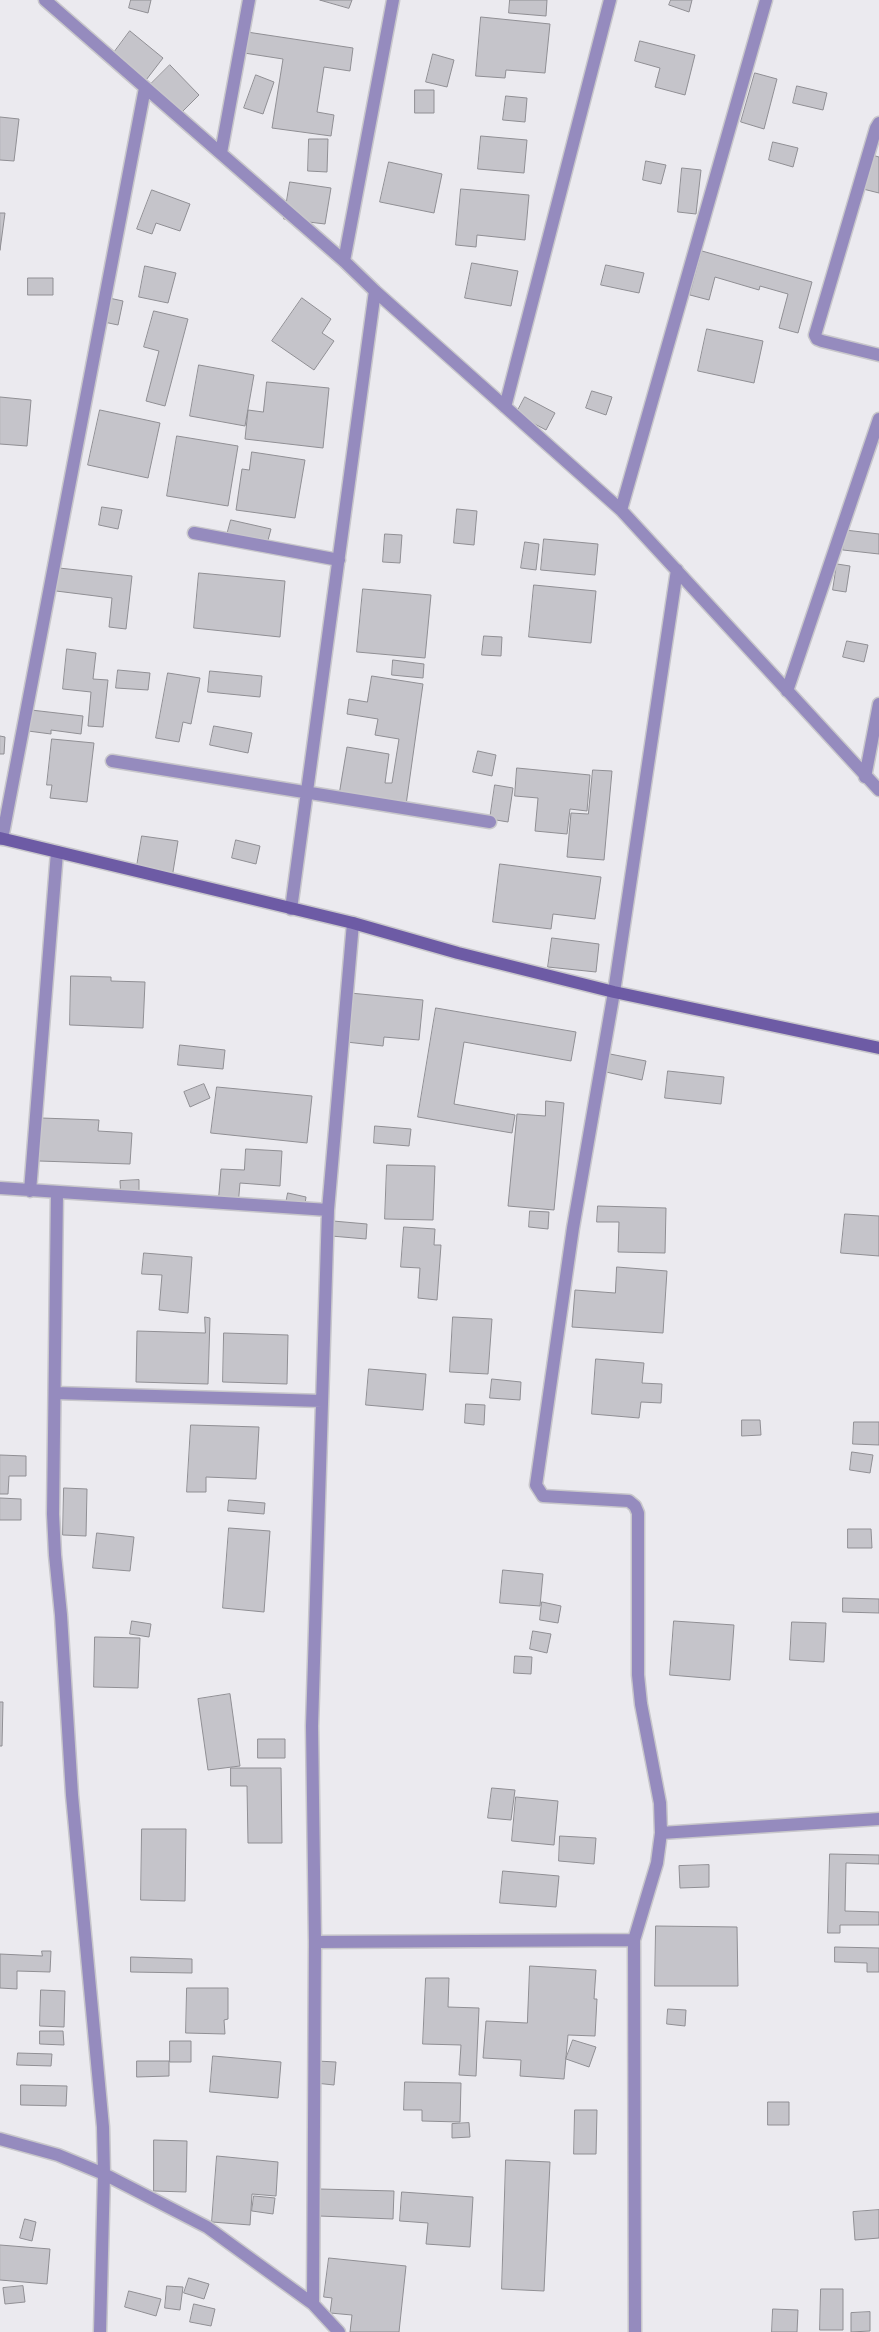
<!DOCTYPE html>
<html>
<head>
<meta charset="utf-8">
<style>
	body { margin:0 }
	canvas { display:block; background:#ebeaef }
</style>
</head>
<body>
<canvas width="879" height="2332"></canvas>
<script>
const ctx = document.querySelector('canvas').getContext('2d');
ctx.lineJoin = 'round';
function fill(path, color) { ctx.fillStyle = color; ctx.fill(path, 'evenodd'); }
function strokePath(path, color, width, dash) { ctx.strokeStyle = color; ctx.lineWidth = width; ctx.lineCap = dash ? 'butt' : 'round'; ctx.setLineDash(dash || []); ctx.stroke(path); }
const building = new Path2D(`
	M131,0H151L148,13L129,8Z
	M320,0H352L349,8Z
	M510,0H547L546,16L509,13Z
	M671,0H692L689,12L669,5Z
	M481,17L550,24L545,73L506,70L505,78L476,76Z
	M130,31L163,58L143,84L110,58Z
	M247,32L353,48L350,71L324,67L317,112L334,115L331,136L272,128L283,59L244,53Z
	M640,41L695,55L685,95L655,87L660,68L635,61Z
	M433,54L454,60L447,87L426,82Z
	M170,65L199,95L174,120L145,90Z
	M755,73L777,79L764,129L741,122Z
	M256,75L274,82L263,114L244,108Z
	M797,86L827,93L823,110L793,103Z
	M415,90H434V113H415Z
	M506,96L527,98L525,122L503,120Z
	M0,117L19,119L14,161L0,160Z
	M481,136L527,140L524,173L478,169Z
	M309,139H328L327,172L308,171Z
	M773,142L798,148L793,167L769,160Z
	M872,155L879,157V193L863,189Z
	M646,161L666,165L661,184L643,180Z
	M389,162L442,174L434,213L380,202Z
	M682,168L701,170L696,214L678,212Z
	M290,182L331,188L325,224L284,219Z
	M461,189L529,195L525,240L477,235L476,247L456,245Z
	M152,190L190,204L180,231L156,223L152,234L137,229Z
	M0,213H5L0,250Z
	M702,251L812,282L798,333L779,328L788,294L760,286L759,290L715,277L709,300L690,295Z
	M472,263L518,271L511,306L465,298Z
	M606,265L644,273L639,293L601,285Z
	M145,266L176,273L168,303L139,297Z
	M28,278H53V295H28Z
	M109,298L123,301L118,325L104,322Z
	M302,298L331,319L322,333L334,341L314,370L272,341Z
	M154,311L188,319L165,406L146,401L159,351L144,347Z
	M707,329L763,341L754,383L698,371Z
	M199,365L254,375L245,426L190,416Z
	M267,382L329,388L323,448L245,439L248,410L263,412Z
	M592,391L612,397L606,415L586,408Z
	M0,397L31,400L27,446L0,444Z
	M525,397L555,413L546,430L516,414Z
	M100,410L160,423L148,478L88,465Z
	M177,436L238,446L228,506L167,496Z
	M252,452L305,460L295,518L236,510L242,469L249,470Z
	M102,507L122,510L118,529L99,525Z
	M457,509L477,511L474,545L454,543Z
	M231,520L271,529L267,544L227,535Z
	M845,530L879,534V554L843,550Z
	M385,534L402,535L400,563L383,562Z
	M544,539L598,544L595,575L541,570Z
	M525,542L539,544L536,570L521,568Z
	M837,564L850,566L846,592L833,590Z
	M59,568L132,576L126,629L109,627L112,598L56,591Z
	M199,573L285,581L280,637L194,628Z
	M534,585L596,591L591,643L529,637Z
	M363,589L431,595L425,658L357,652Z
	M484,636L502,637L501,656L482,655Z
	M847,641L868,645L864,662L843,657Z
	M67,649L96,653L93,679L108,680L103,727L88,726L91,692L63,689Z
	M393,660L424,664L423,678L392,675Z
	M118,670L150,673L148,690L116,688Z
	M210,671L262,676L260,697L208,692Z
	M168,673L200,678L191,724L183,722L179,742L156,738Z
	M372,676L423,684L406,805L339,795L347,747L389,754L385,783H392L399,739L375,735L378,719L347,714L349,699L367,702Z
	M31,710L83,716L81,734L51,730V734L28,731Z
	M214,726L252,733L248,753L210,745Z
	M0,736L5,737L4,754H0Z
	M52,739L94,743L87,802L50,798L52,785H47Z
	M478,751L496,755L492,776L473,772Z
	M517,768L590,775L587,811L570,809L567,834L535,831L538,798L515,796Z
	M593,770L612,771L604,860L567,857L571,813L588,814Z
	M495,785L513,788L508,822L490,819Z
	M142,836L178,841L172,878L136,872Z
	M236,840L260,846L256,864L232,858Z
	M500,864L601,877L595,919L553,914L551,929L493,922Z
	M552,938L599,944L596,972L548,967Z
	M71,976L111,977V981L145,982L143,1028L70,1025Z
	M350,993L423,1000L419,1040L384,1037L383,1046L346,1042Z
	M436,1008L576,1032L571,1061L464,1042L454,1104L515,1115L512,1133L418,1117Z
	M180,1045L225,1050L223,1069L178,1065Z
	M610,1054L646,1061L642,1080L606,1072Z
	M668,1071L724,1077L721,1104L665,1098Z
	M204,1084L210,1098L190,1107L184,1092Z
	M217,1087L312,1096L307,1143L211,1133Z
	M546,1101L564,1103L554,1210L508,1206L517,1114L545,1116Z
	M41,1118L99,1120L98,1131L132,1133L130,1164L39,1161Z
	M375,1126L411,1129L409,1146L374,1143Z
	M246,1149L282,1151L280,1186L240,1183L238,1206L218,1205L221,1169L244,1170Z
	M387,1165L435,1166L433,1220L385,1219Z
	M139,1180V1198L121,1199L120,1181Z
	M288,1193L306,1197L304,1212L285,1209Z
	M598,1206L666,1208L665,1253L618,1252L619,1222H597Z
	M530,1211L549,1212L548,1229L529,1227Z
	M845,1214L879,1216V1256L841,1253Z
	M333,1221L367,1224L366,1239L331,1236Z
	M404,1227L435,1229L434,1245H441L437,1300L418,1298L420,1268L401,1267Z
	M144,1253L192,1257L188,1313L159,1310L162,1275L142,1274Z
	M617,1267L667,1271L663,1333L572,1327L575,1290L615,1293Z
	M205,1317L210,1318L208,1384L136,1382L137,1331L205,1333Z
	M453,1317L492,1319L488,1374L450,1372Z
	M224,1333L288,1335L287,1384L223,1382Z
	M596,1359L644,1363L642,1383L662,1384L661,1403L641,1402L639,1418L592,1414Z
	M369,1369L426,1374L423,1410L366,1405Z
	M492,1379L521,1382L520,1400L490,1398Z
	M466,1404L485,1405L484,1425L465,1423Z
	M742,1420H760L761,1435L742,1436Z
	M854,1422H879V1445L853,1444Z
	M191,1425L259,1427L256,1479L206,1477V1492H187Z
	M852,1452L873,1455L870,1473L850,1470Z
	M0,1455L26,1456V1476H9L8,1494H0Z
	M64,1488L87,1489L86,1536L63,1535Z
	M0,1498L21,1499V1520H0Z
	M229,1500L265,1503L264,1514L228,1511Z
	M229,1528L270,1531L264,1612L223,1608Z
	M848,1529H871L872,1548H848Z
	M97,1533L134,1537L130,1571L93,1568Z
	M503,1570L543,1574L540,1606L500,1603Z
	M843,1598L879,1599V1613L843,1612Z
	M542,1602L561,1606L558,1623L540,1620Z
	M132,1621L151,1624L149,1637L130,1634Z
	M674,1621L734,1625L730,1680L670,1675Z
	M792,1622L826,1623L824,1662L790,1660Z
	M533,1631L551,1634L547,1653L530,1649Z
	M95,1637L140,1638L138,1688L94,1687Z
	M515,1656L532,1657L531,1674L514,1673Z
	M230,1694L240,1766L208,1770L198,1699Z
	M0,1702H3L2,1746H0Z
	M258,1739H285V1758H258Z
	M231,1768H281L282,1843H248L247,1786H231Z
	M492,1788L515,1790L511,1820L488,1818Z
	M516,1797L558,1801L554,1845L512,1841Z
	M142,1829H186L185,1901L141,1900Z
	M560,1836L596,1838L594,1864L559,1861Z
	M830,1854L879,1855V1864L846,1863L845,1911L879,1912V1925H840V1933H828Z
	M709,1865V1887L680,1888L679,1866Z
	M503,1871L559,1876L556,1907L500,1903Z
	M656,1926L737,1927L738,1986H655Z
	M835,1947L879,1948V1972H867V1963L835,1962Z
	M42,1951H51L50,1972L17,1971V1989L0,1988V1954L42,1956Z
	M131,1957L192,1959V1973L131,1972Z
	M530,1966L596,1970L594,1999H597L595,2036L568,2035L564,2079L520,2076L521,2060L483,2058L486,2021L527,2023Z
	M426,1978H449L448,2007L479,2008L476,2076L459,2075L461,2045L423,2044Z
	M187,1988H228V2019L224,2020L225,2034L186,2033Z
	M41,1990L65,1991L64,2027L40,2026Z
	M668,2009L686,2010L685,2026L667,2024Z
	M40,2031H63L64,2045L40,2044Z
	M573,2040L596,2047L589,2067L566,2059Z
	M170,2041H191V2062H170Z
	M18,2053L52,2054L51,2066L17,2065Z
	M213,2056L281,2062L278,2098L210,2092Z
	M137,2061H169V2076L137,2077Z
	M317,2061L336,2062L334,2085L315,2083Z
	M405,2082L461,2083L460,2122L422,2121V2110H404Z
	M21,2085L67,2086L66,2106L21,2105Z
	M768,2102H789V2125H768Z
	M575,2110H597L596,2154H574Z
	M469,2123L470,2137L452,2138V2124Z
	M154,2140L187,2141L186,2192L154,2191Z
	M217,2156L278,2162L276,2196L252,2194L250,2225L212,2222Z
	M506,2160L550,2162L544,2291L502,2289Z
	M320,2189L394,2191L393,2219L319,2216Z
	M402,2192L473,2197L470,2247L426,2244L428,2223L400,2221Z
	M254,2196L275,2198L273,2214L252,2211Z
	M879,2210V2238L855,2240L853,2212Z
	M25,2219L36,2222L32,2241L20,2238Z
	M0,2245L50,2249L47,2284L0,2280Z
	M329,2258L406,2266L399,2332H350L352,2315L330,2313L332,2298L324,2297Z
	M189,2278L209,2284L204,2299L184,2293Z
	M23,2286L25,2302L5,2304L3,2288Z
	M167,2286L183,2287L180,2310L165,2308Z
	M821,2289H843V2330H820Z
	M129,2291L161,2299L156,2316L125,2307Z
	M194,2304L215,2309L211,2326L190,2322Z
	M773,2309L798,2310L797,2332H772Z
	M870,2312V2331L851,2332V2313Z`);
fill(building, '#c5c4ca');
strokePath(building, '#908f94', 1);
const street = new Path2D(`
	M45,0L344,261L375,291L621,510L879,790
	M879,123L876,128L815,335L817,339L822,341L879,355
	M221,153L249,0
	M344,261L393,0
	M505,407L610,0
	M621,510L766,0
	M194,533L339,560
	M787,691L879,419
	M112,761L490,822
	M865,777L879,704
	M2,839L145,88
	M291,909L375,291
	M0,1188L328,1210
	M30,1191L57,852
	M57,1192L53,1514L55,1555L61,1615L72,1795L103,2127L104,2174L100,2332
	M55,1393L322,1401
	M661,1833L879,1819
	M315,1942L634,1940
	M0,2139L58,2155L104,2174L207,2227L313,2304L339,2332
	M313,2304L315,1942L312,1726L328,1210L353,923
	M635,2332L634,1940L657,1863L661,1833L660,1803L641,1704L638,1675V1513L635,1506L629,1501L543,1496L536,1485L573,1228L614,992L677,570`);
const secondary = new Path2D(`
	M0,838L353,923L458,953L614,992L879,1048`);
strokePath(street, '#c8c7cb', 15);
strokePath(secondary, '#c8c7cb', 15);
strokePath(street, '#958bbe', 12);
strokePath(secondary, '#6d5ba5', 12);
</script>
</body>
</html>
